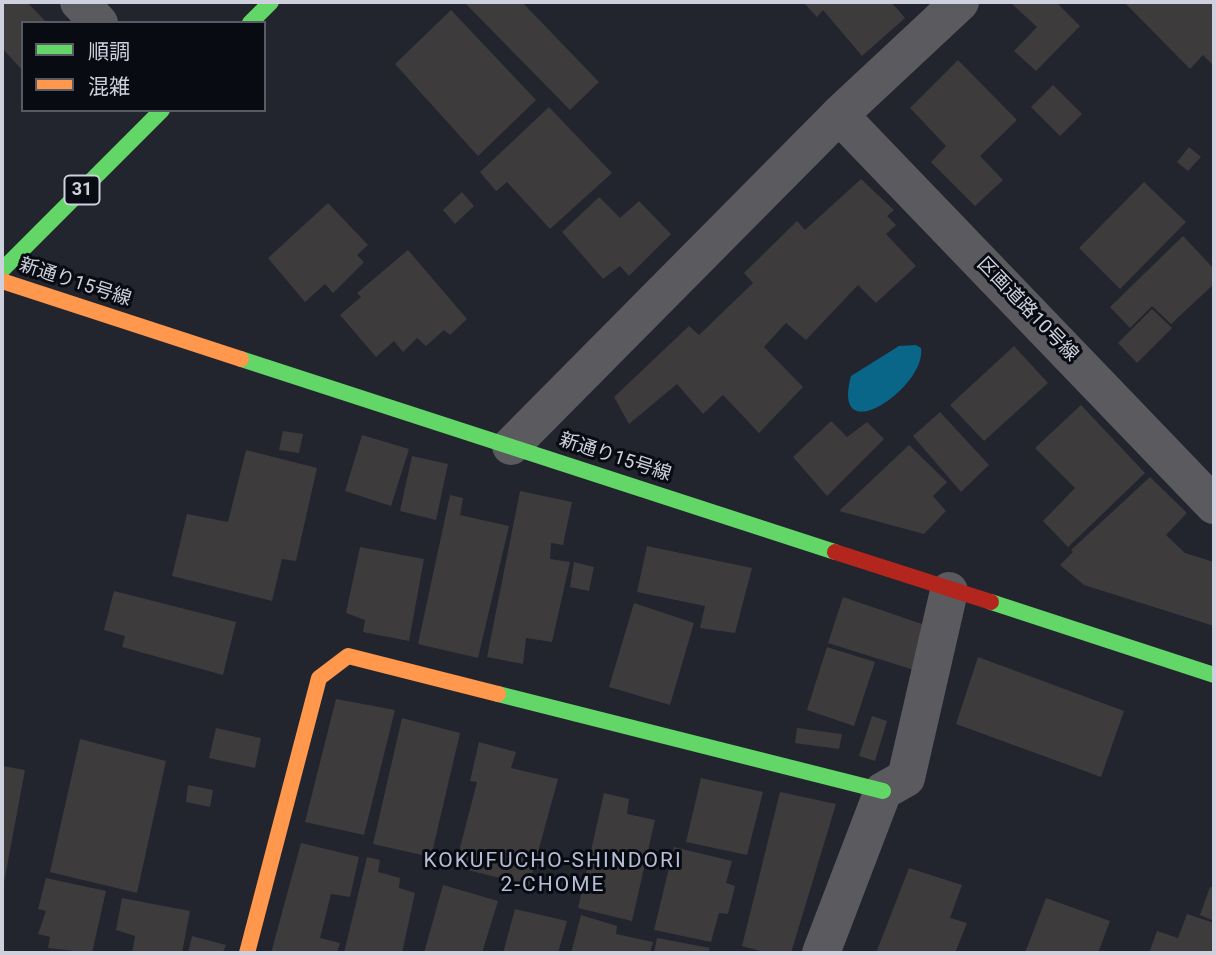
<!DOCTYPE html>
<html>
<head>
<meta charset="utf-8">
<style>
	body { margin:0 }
	#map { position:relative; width:1216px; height:955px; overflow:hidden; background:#22242e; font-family:Roboto,"Noto Sans JP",sans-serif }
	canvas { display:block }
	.frame { position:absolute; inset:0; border:4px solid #ced1dd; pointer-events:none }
	.legend { position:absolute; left:21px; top:21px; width:245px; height:91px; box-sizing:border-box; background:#090b13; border:2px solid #585a64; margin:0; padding:9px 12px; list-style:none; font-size:21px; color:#ced1dd }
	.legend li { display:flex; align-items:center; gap:14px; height:35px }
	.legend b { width:35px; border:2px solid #585a64 }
</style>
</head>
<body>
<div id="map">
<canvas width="1216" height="955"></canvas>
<div class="frame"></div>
<ul class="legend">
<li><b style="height:9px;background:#63d668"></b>順調</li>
<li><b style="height:9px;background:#ff974d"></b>混雑</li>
</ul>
</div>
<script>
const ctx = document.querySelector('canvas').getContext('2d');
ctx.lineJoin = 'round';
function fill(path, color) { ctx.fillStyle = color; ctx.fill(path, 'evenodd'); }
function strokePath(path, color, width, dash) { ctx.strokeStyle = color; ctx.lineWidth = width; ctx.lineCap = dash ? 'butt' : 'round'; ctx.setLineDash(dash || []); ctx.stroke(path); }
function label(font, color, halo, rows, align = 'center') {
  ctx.font = font + ' Roboto,"Noto Sans JP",sans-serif'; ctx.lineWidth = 6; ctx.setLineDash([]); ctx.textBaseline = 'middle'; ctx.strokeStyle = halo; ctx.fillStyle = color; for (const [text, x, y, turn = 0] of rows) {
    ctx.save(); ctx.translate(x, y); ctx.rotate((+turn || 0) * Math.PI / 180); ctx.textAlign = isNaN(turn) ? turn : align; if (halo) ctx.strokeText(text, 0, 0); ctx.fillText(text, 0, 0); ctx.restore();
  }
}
fill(new Path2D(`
	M916,345L921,348C927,387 830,453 851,376L899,346Z`), '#096689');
fill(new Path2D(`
	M2,2H27L47,23H23V71L2,48Z
	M464,2H522L599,82L570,110Z
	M803,2H891L905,18L862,56L823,10L817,17Z
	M1014,2H1056L1080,26L1036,71L1014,51L1037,27L1012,4Z
	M1124,2H1214V66L1203,55L1190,69Z
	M451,10L536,100L478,156L395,64Z
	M958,60L1017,120L980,156L1003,180L975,206L931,162L946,146L910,108Z
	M1053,85L1082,114L1060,136L1031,107Z
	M549,107L612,173L550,229L507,182L496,191L480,172Z
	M1189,147L1201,157L1188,171L1177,162Z
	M861,179L894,210L887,216L896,225L886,234L916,266L876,303L858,285L806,340L786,323L764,347L803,387L759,433L723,395L703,414L677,384L629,424L614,397L689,326L699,335L753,283L744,273L797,221L805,230Z
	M1144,182L1186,222L1120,289L1079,248Z
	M462,192L474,206L455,224L443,210Z
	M599,197L620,218L639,201L671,234L629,276L620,266L603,279L562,232Z
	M328,203L368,245L357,255L364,262L333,293L325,284L305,302L268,258Z
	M1183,236L1214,269V284L1171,324L1152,306L1130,328L1110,307Z
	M408,250L467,319L450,335L444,330L426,346L417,338L403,352L394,341L376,357L340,315L361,297L357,293Z
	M1152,309L1172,328L1137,363L1118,343Z
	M1014,346L1048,383L984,441L950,405Z
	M1081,405L1145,473L1068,547L1043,521L1075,488L1035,448Z
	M940,412L989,465L961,492L913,436Z
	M831,421L847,437L867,422L884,439L827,496L793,457Z
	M283,431L303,434L299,453L279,450Z
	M362,435L409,449L391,506L345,491Z
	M909,445L947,482L933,496L946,511L924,534L839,511Z
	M246,450L317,468L296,561L282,559L272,601L172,576L187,514L228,522Z
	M412,456L448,464L436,520L400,511Z
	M1150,477L1187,513L1166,535L1185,553L1214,562V626L1084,585L1060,565L1073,552L1071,550Z
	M520,491L572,502L563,545L551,543L550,559L570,562L552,642L526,638L523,664L487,657Z
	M450,495L463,498L460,515L509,526L478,658L418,644Z
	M647,546L752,568L735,633L700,628L705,606L637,592Z
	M360,547L424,559L409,641L363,632L365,620L346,613Z
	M574,562L594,567L589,591L570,587Z
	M114,591L236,622L223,675L122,647L125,636L104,630Z
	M843,597L928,626L914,670L828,643Z
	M634,603L694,623L670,705L609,687Z
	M827,647L875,662L854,726L807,710Z
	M978,657L1124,711L1101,777L956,724Z
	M336,699L395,710L364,835L305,822Z
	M872,716L887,721L875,761L859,756Z
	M402,718L460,733L431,857L373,844Z
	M216,728L261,738L255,768L209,758Z
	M797,728L842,734L839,749L795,743Z
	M80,739L166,761L137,893L50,872Z
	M479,742L516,752L511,768L558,779L529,885L455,867L477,782L470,781Z
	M2,766L25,770L3,888H2Z
	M701,778L763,792L747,855L686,842Z
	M188,785L213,790L210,807L186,802Z
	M780,792L836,804L791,953H768L742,946Z
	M604,793L629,799L627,814L655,820L632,921L578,908Z
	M301,843L359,857L350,897L331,894L320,938L340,943L337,953H271Z
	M674,847L732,861L726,883L735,886L728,914L719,913L711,942L654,930Z
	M367,857L380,860L378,872L400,878L399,888L415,893L402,953H344Z
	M909,868L962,885L950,918L967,923L955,953H876Z
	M46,878L106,891L92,953L48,948L50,937L38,934L46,911L38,909Z
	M443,885L498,901L482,953H424Z
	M1210,887L1214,888V921L1200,915Z
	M122,898L190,911L182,953H132L135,936L116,930Z
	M1046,898L1110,921L1098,953H1025Z
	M515,909L567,921L558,953H503Z
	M1187,914L1214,923V953H1149L1157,931L1178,938Z
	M581,915L617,926L616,934L653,942L650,953H571Z
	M192,936L226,945L223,953H188Z
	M657,938L710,948L708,953H654Z`), '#3e3b3d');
strokePath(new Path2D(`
	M79,2L99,23
	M839,115L1214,505
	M511,446L839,115L960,2
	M821,953L883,791L906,778L949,591`), '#5b5a5f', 38);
strokePath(new Path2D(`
	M250,23L271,2
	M2,270L162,110
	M241,359L835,552
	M991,602L1214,675
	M498,694L883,791`), '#63d668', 16);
strokePath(new Path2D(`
	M2,281L241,359
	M247,953L319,678L348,656L498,694`), '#ff974d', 16);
strokePath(new Path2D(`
	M835,552L991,602`), '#b3261e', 16);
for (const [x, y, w] of [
	[82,190,35]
]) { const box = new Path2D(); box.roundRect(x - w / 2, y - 14.5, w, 29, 5); ctx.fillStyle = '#090b13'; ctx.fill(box); strokePath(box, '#ced1dd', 2); }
label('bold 18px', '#ced1dd', null, [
	["31",82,190]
]);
label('19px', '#ced1dd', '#090b13', [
	["新通り15号線",75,283,18],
	["区画道路10号線",1027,310,46],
	["新通り15号線",615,458,18]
]);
ctx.letterSpacing = '2px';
label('21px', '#b7bdd5', '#090b13', [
	["KOKUFUCHO-SHINDORI",553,862],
	["2-CHOME",553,886]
]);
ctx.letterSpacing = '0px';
</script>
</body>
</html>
